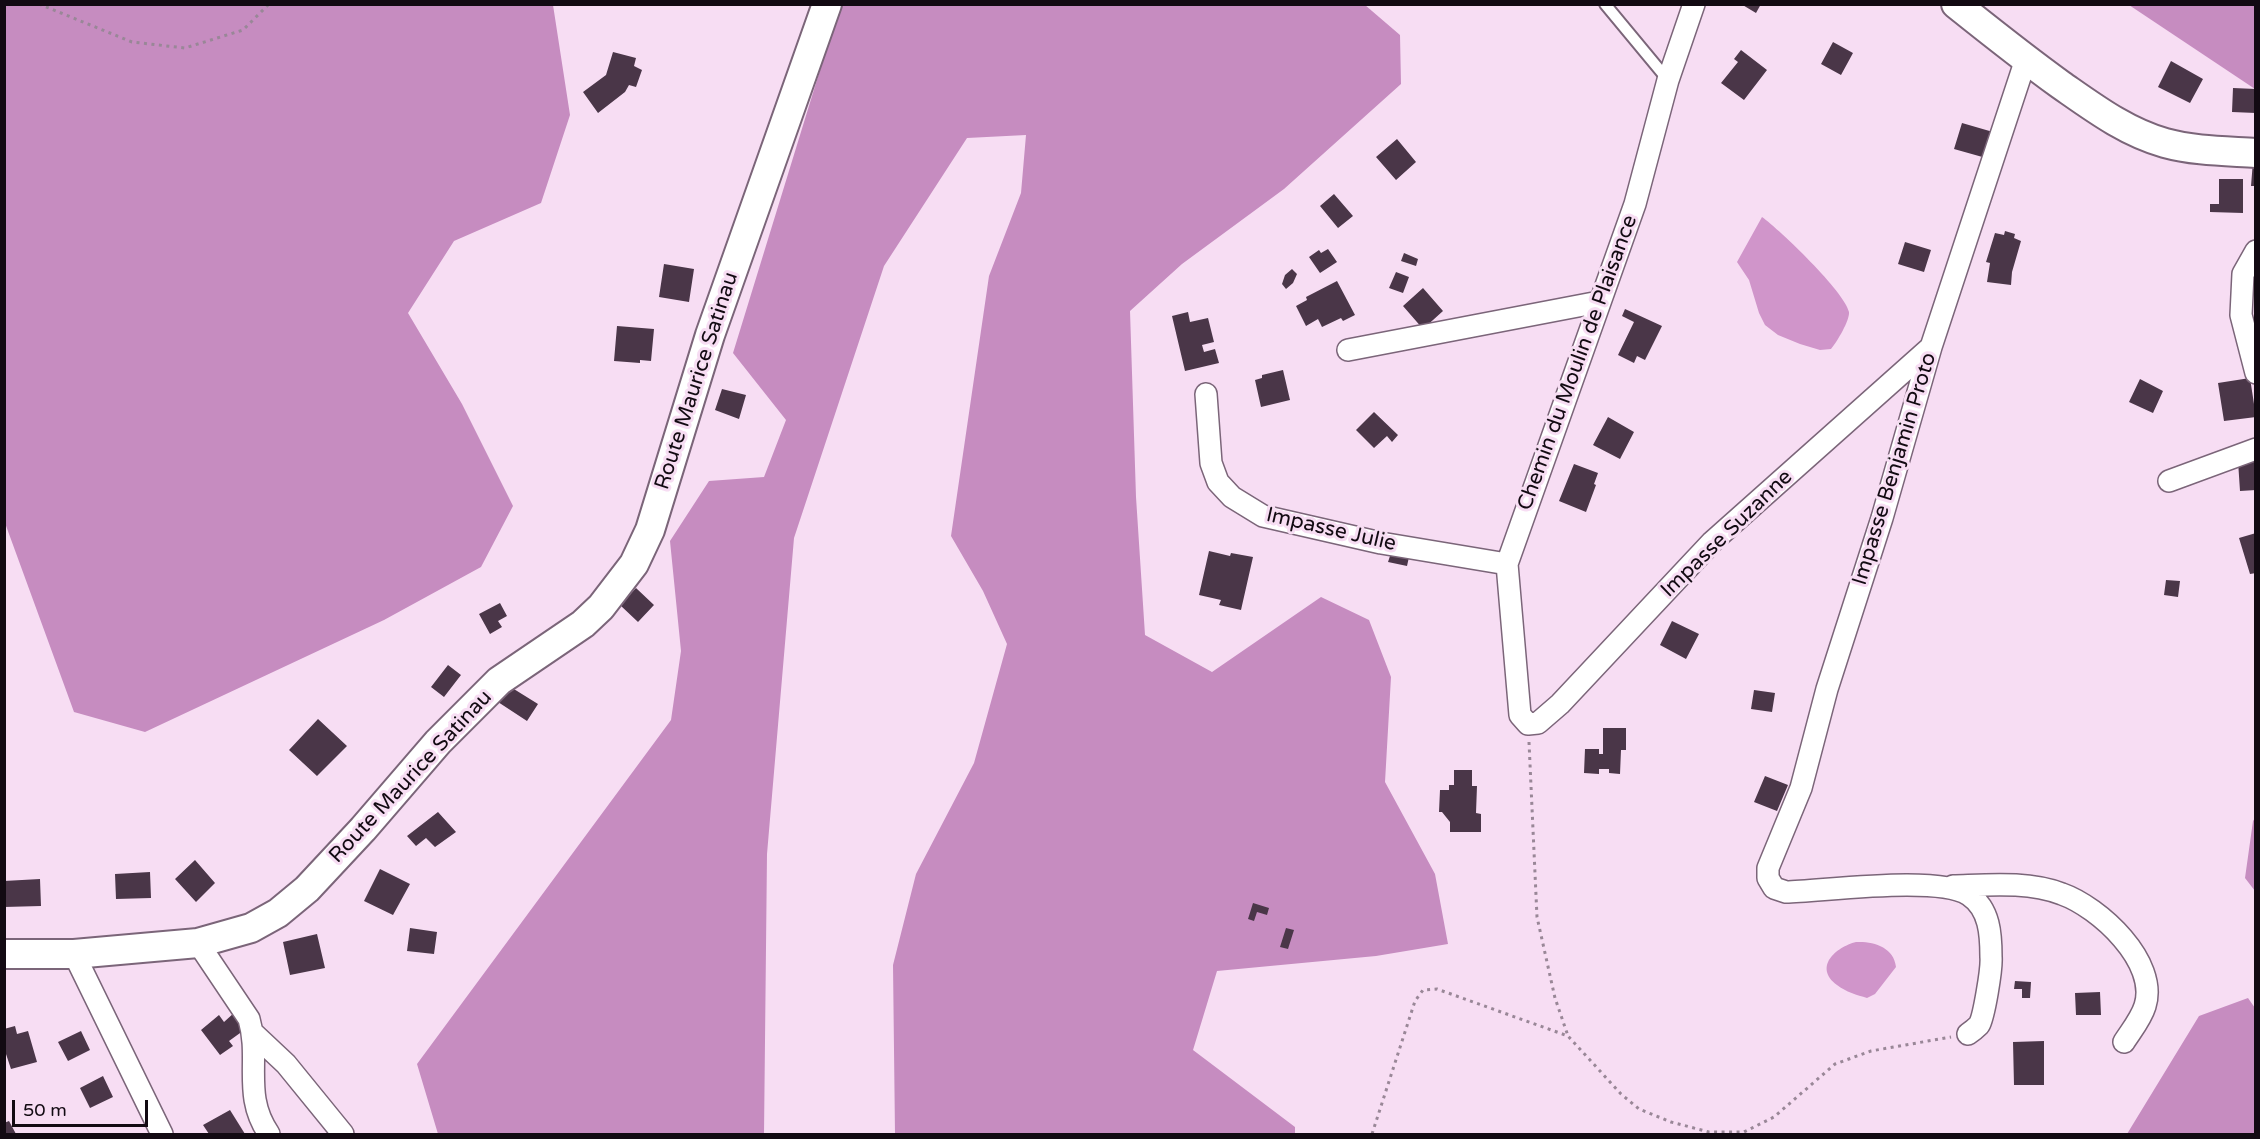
<!DOCTYPE html>
<html>
<head>
<meta charset="utf-8">
<style>
	body { margin:0 }
	#map { position:relative; width:2260px; height:1139px; overflow:hidden; background:#f7ddf3; font-family:"Varela Round",sans-serif }
	canvas { display:block }
	.frame { position:absolute; inset:0; border:6px solid #120a12; pointer-events:none }
	.scale { position:absolute; left:12px; top:1100px; width:136px; height:27px; box-sizing:border-box; border:3px solid #120a12; border-top:0; padding-left:8px; font-size:18px; line-height:21px; white-space:nowrap; color:#120a12; -webkit-text-stroke:4px #f7ddf3; paint-order:stroke }
</style>
</head>
<body>
<div id="map">
<canvas width="2260" height="1139"></canvas>
<div class="frame"></div>
<div class="scale">50 m</div>
</div>
<script>
const ctx = document.querySelector('canvas').getContext('2d');
ctx.lineJoin = 'round';
function fill(path, color) { ctx.fillStyle = color; ctx.fill(path, 'evenodd'); }
function strokePath(path, color, width, dash) { ctx.strokeStyle = color; ctx.lineWidth = width; ctx.lineCap = dash ? 'butt' : 'round'; ctx.setLineDash(dash || []); ctx.stroke(path); }
function label(font, color, halo, rows, align = 'center') {
  ctx.font = font + ' "Varela Round",sans-serif'; ctx.lineWidth = 6; ctx.setLineDash([]); ctx.textBaseline = 'middle'; ctx.strokeStyle = halo; ctx.fillStyle = color; for (const [text, x, y, turn = 0] of rows) {
    ctx.save(); ctx.translate(x, y); ctx.rotate((+turn || 0) * Math.PI / 180); ctx.textAlign = isNaN(turn) ? turn : align; if (halo) ctx.strokeText(text, 0, 0); ctx.fillText(text, 0, 0); ctx.restore();
  }
}
fill(new Path2D(`
	M5,4L553,5L570,115L541,203L454,241L408,313L462,404L513,506L481,567L384,620L145,732L74,712L5,523Z
	M840,5H1365L1400,35L1401,84L1284,189L1182,264L1130,311L1136,497L1145,635L1212,672L1321,597L1369,620L1391,677L1385,782L1435,874L1448,944L1376,956L1217,971L1193,1050L1295,1127V1134H895L893,965L916,874L974,763L1007,644L983,591L951,536L989,276L1021,193L1026,135L967,138L884,266L794,538L767,854L764,1134H438L417,1064L671,720L681,651L670,541L709,481L764,477L786,420L733,353Z
	M2129,5H2255V89Z
	M2255,818V891L2245,878L2253,821Z
	M2248,998L2255,1008V1134H2127L2199,1016Z`), '#c68cc0');
fill(new Path2D(`
	M1762,217C1780,230 1845,292 1849,312C1850,320 1837,342 1831,349L1820,350L1800,344L1778,335L1765,325L1759,313L1749,280L1737,262Z
	M1856,942C1873,941 1894,947 1896,967L1875,994L1867,998C1857,995 1846,992 1837,985C1813,967 1836,947 1856,942Z`), '#d095ca');
fill(new Path2D(`
	M1741,4H1761L1756,13Z
	M1833,42L1853,53L1841,75L1821,64Z
	M1741,50L1767,70L1744,100L1721,83L1738,62L1734,59Z
	M613,52L636,58L634,66L642,70L636,87L629,85L625,92L598,113L583,92L606,75Z
	M2171,61L2203,79L2190,103L2158,87Z
	M2233,88L2256,89V113L2232,112Z
	M1962,123L1993,132L1986,158L1954,149Z
	M1397,139L1416,162L1396,180L1376,157Z
	M2253,161H2256V186H2251Z
	M2219,179H2243V213L2210,212V204H2219Z
	M1334,194L1353,216L1338,228L1320,206Z
	M2005,231L2015,234L2014,238L2021,241L2012,272L2011,285L1987,282L1990,263L1986,262L1995,233L2004,235Z
	M1905,242L1931,250L1924,272L1898,264Z
	M1328,249L1337,262L1320,273L1309,257L1319,250L1321,253Z
	M1404,253L1418,259L1416,266L1401,261Z
	M664,264L694,269L689,302L659,297Z
	M1292,269L1297,274L1293,283L1286,289L1282,284L1285,275Z
	M1396,272L1409,277L1403,293L1389,288Z
	M1337,281L1355,315L1343,321L1341,318L1322,327L1318,319L1306,326L1296,306L1307,300L1306,297Z
	M1423,288L1443,311L1423,329L1403,306Z
	M1625,309L1662,326L1645,360L1637,356L1634,363L1618,355L1634,322L1622,316Z
	M1188,312L1190,322L1208,318L1214,342L1202,345L1204,352L1215,349L1219,363L1185,371L1172,316Z
	M617,326L654,329L651,361L640,360V363L614,361Z
	M1283,370L1290,400L1261,407L1255,380L1262,378V375Z
	M2250,378L2256,417L2224,421L2218,383Z
	M2140,379L2163,391L2153,413L2129,402Z
	M722,389L746,395L739,419L715,410Z
	M1374,412L1398,435L1392,442L1387,436L1374,448L1356,430Z
	M1608,417L1634,432L1620,459L1593,445Z
	M2256,460V490L2240,491L2238,461Z
	M1574,464L1598,473L1594,484L1596,485L1586,512L1559,501Z
	M2256,533V573L2250,574L2239,538Z
	M1209,551L1230,556L1231,553L1253,557L1241,610L1219,605L1221,600L1199,595Z
	M1391,553L1409,557L1407,566L1388,562Z
	M2166,580L2180,581L2178,597L2164,595Z
	M636,588L654,605L638,622L620,605Z
	M500,603L507,616L498,621L502,627L490,634L479,614Z
	M1672,621L1699,634L1686,659L1660,645Z
	M448,665L461,675L444,697L431,687Z
	M509,686L538,704L527,721L498,702Z
	M1754,690L1775,693L1772,712L1751,709Z
	M318,719L347,746L317,776L289,750Z
	M1603,728H1626V750H1621L1620,774L1609,773V769H1599V774L1584,773L1585,749H1599V754H1603Z
	M1454,770H1472V786H1477L1476,813L1481,814V832H1450V822L1442,812H1439L1440,790H1449V785H1454Z
	M1765,776L1788,785L1777,811L1754,802Z
	M438,812L456,832L435,847L426,838L416,846L407,836Z
	M195,860L215,883L196,902L175,879Z
	M380,869L410,884L393,915L364,901Z
	M150,872L151,898L116,899L115,874Z
	M40,879L41,906L4,907V881Z
	M1253,903L1269,908L1267,915L1257,912L1254,921L1248,919Z
	M410,928L437,932L434,954L407,951Z
	M1286,928L1294,930L1288,949L1280,947Z
	M317,934L325,968L290,975L283,942Z
	M2015,981L2031,982L2030,998H2022V989H2014Z
	M2100,992L2101,1015H2076L2075,993Z
	M235,1012L247,1028L229,1041L233,1046L220,1055L201,1030L219,1015L224,1022Z
	M15,1026L17,1034L28,1031L37,1062L11,1069L4,1048V1029Z
	M81,1031L90,1050L68,1061L58,1042Z
	M2044,1041V1085H2014L2013,1042Z
	M103,1076L113,1097L90,1108L80,1088Z
	M230,1110L245,1134H209L203,1125Z
	M9,1121L16,1134H4V1123Z`), '#4a3648');
const service = new Path2D(`
	M1605,4L1668,80`);
const minor = new Path2D(`
	M1694,4L1668,80L1635,204L1507,564L1520,715L1528,724L1538,723L1560,704L1712,542L1931,347
	M2256,251L2243,274L2241,315L2256,373
	M1348,350L1599,302
	M1206,394L1211,463L1218,482L1232,497L1263,516L1381,543L1507,564
	M2169,481L2256,449
	M1953,886C1988,885 2028,881 2062,894C2099,907 2159,962 2145,1006C2141,1019 2131,1031 2124,1042
	M198,943L249,1019C261,1060 242,1095 269,1134
	M74,954L162,1134
	M253,1033L286,1064L343,1134
	M1968,1034C1971,1032 1976,1028 1979,1025C1984,1017 1992,968 1991,957C1991,935 1990,909 1969,895C1939,875 1825,891 1786,892L1774,888L1768,878V868L1801,788L1827,689L1882,518L1931,347L2026,59`);
const secondary = new Path2D(`
	M1956,4C1991,32 2025,59 2061,85C2094,108 2126,132 2165,143C2194,151 2225,151 2256,153
	M4,954H74L198,943L251,928L278,913L307,889L363,829L438,742L499,681L583,624L601,607L634,564L650,530L710,335L827,4`);
strokePath(service, '#7b6579', 14);
strokePath(minor, '#7b6579', 24);
strokePath(secondary, '#7b6579', 32);
strokePath(new Path2D(`
	M39,4L132,42L185,48L243,30L269,4
	M1529,742L1537,917L1555,998L1568,1036
	M1372,1134L1415,1001L1423,990L1437,989L1568,1036L1621,1094L1639,1109L1671,1122L1709,1132H1744L1774,1117L1835,1064L1871,1051L1951,1037`), '#998797', 3, [3, 4.5]);
strokePath(service, '#fff', 10);
strokePath(minor, '#fff', 21);
strokePath(secondary, '#fff', 28);
label('21px', '#120a12', '#f7ddf3', [
	["Chemin du Moulin de Plaisance",1578,363,-70],
	["Route Maurice Satinau",697,381,-72],
	["Impasse Benjamin Proto",1895,469,-73],
	["Impasse Julie",1331,530,13],
	["Impasse Suzanne",1727,534,-44],
	["Route Maurice Satinau",411,777,-47]
]);
</script>
</body>
</html>
